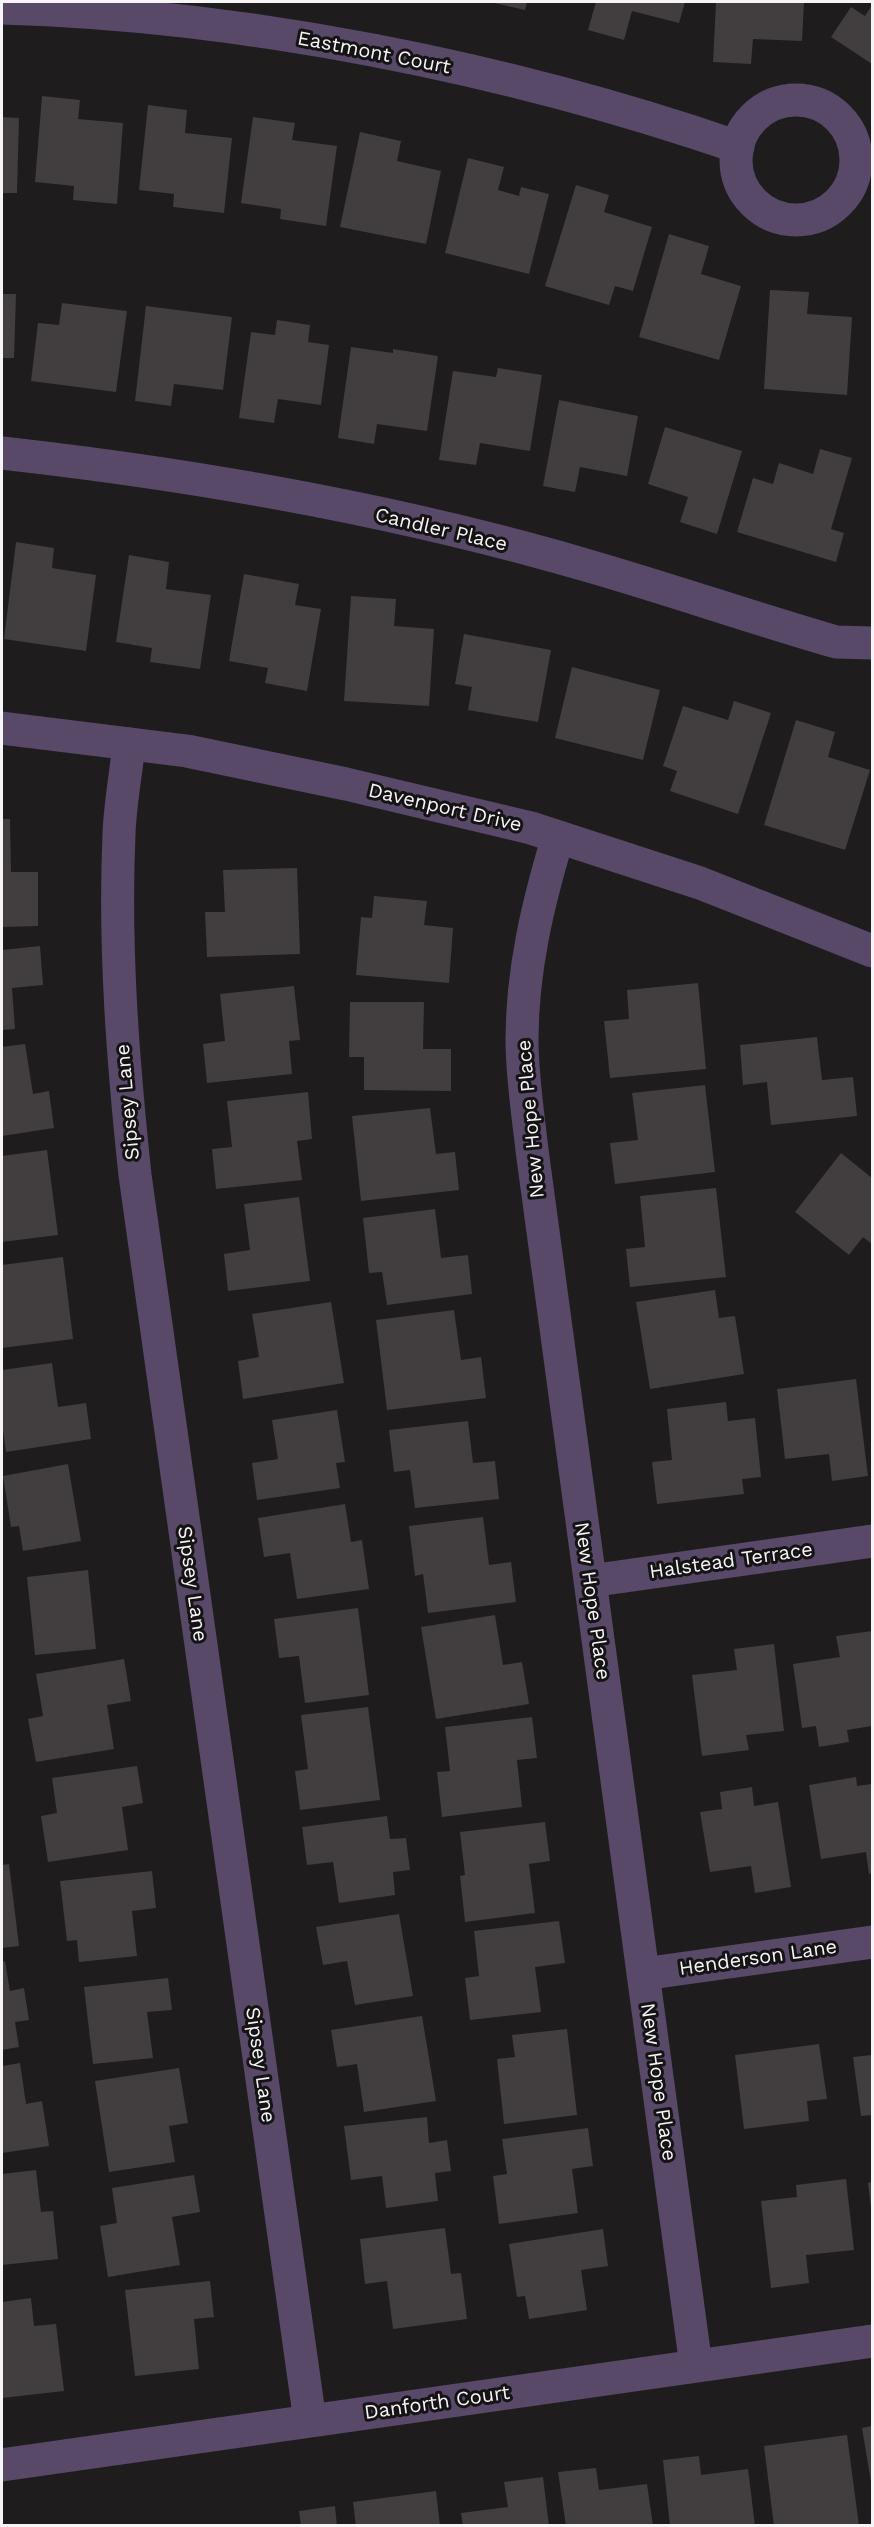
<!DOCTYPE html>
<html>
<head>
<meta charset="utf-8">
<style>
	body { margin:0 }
	#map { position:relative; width:874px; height:2527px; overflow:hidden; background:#1f1c1e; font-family:"Work Sans",sans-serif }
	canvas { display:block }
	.frame { position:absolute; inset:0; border:3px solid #f6f4f6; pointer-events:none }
</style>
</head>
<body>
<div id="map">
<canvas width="874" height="2527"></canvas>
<div class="frame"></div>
</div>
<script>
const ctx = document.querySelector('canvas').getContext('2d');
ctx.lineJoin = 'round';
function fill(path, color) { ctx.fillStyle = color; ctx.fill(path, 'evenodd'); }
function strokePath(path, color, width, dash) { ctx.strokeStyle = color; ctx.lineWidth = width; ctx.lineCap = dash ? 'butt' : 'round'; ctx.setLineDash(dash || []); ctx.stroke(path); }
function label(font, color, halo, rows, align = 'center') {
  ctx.font = font + ' "Work Sans",sans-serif'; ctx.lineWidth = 6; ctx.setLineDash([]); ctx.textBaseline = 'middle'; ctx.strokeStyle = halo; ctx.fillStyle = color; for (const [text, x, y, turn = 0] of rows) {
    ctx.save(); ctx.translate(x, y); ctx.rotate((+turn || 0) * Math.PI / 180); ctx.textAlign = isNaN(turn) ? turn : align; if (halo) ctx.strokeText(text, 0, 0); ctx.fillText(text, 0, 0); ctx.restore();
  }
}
fill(new Path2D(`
	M490,2H527L525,10Z
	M596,2H685L679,23L632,11L624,40L588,30Z
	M716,2H804L802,41L753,39L751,64L713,62Z
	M872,5V64L831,37L851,7L865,16Z
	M42,96L80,100L78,119L123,123L117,204L73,200L74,186L35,182Z
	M148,105L187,110L185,133L232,138L224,213L173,207L174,194L139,190Z
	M2,117L19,118L17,193H2Z
	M253,117L295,123L292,140L337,146L326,226L280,219L281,209L241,203Z
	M360,132L401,141L397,161L441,171L426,244L340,227Z
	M468,158L504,167L498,190L519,196L521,187L549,194L529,274L445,253Z
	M576,185L609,195L604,212L652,227L633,291L615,286L609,305L545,286Z
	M669,234L709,246L701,274L741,286L719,360L639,337Z
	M770,290L809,292L807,314L852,317L847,395L764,389Z
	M2,294H16L14,358H2Z
	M62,303L127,311L116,392L31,381L38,323L59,325Z
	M146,306L232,317L223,390L174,384L171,406L135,401Z
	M277,320L310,325L308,342L329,345L321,405L278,399L274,423L239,418L251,332L275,335Z
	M351,347L393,353V349L438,356L427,431L377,424L374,444L338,438Z
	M498,368L542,375L530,451L480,443L476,465L439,460L453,371L496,377Z
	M559,400L638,416L627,476L580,467L575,492L543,486Z
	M665,427L742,451L717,534L680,522L688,497L648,484Z
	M820,449L852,458L831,529L844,533L836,562L737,532L753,478L773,484L779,463L813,474Z
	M16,542L54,548L52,568L96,575L86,651L4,639Z
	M129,555L169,562L166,589L211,595L200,669L150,662L152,648L116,642Z
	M244,574L299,584L295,605L321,609L307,691L265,683L268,668L229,661Z
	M351,596L396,599L394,626L434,629L429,706L344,701Z
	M464,634L551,650L538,722L468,710L472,687L455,684Z
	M572,667L660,690L643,760L555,738Z
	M734,701L771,713L738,814L670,791L677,771L663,766L683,706L728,720Z
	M796,720L835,732L828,757L870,770L845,850L764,825Z
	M2,819H10L11,872H38V926L2,927Z
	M297,868L300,954L207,957L205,912H225L223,870Z
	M374,896L427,901L424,925L453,928L449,983L356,975L361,917L372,918Z
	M40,946L43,985L12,988L15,1029L2,1030V950Z
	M698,983L706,1069L610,1078L604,1021L629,1019L627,990Z
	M294,986L300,1040L289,1041L292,1074L207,1083L203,1044L225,1041L220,994Z
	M350,1002H424L423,1049H451V1091L364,1090V1057H349Z
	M817,1037L822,1080L853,1077L857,1116L771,1125L767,1082L743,1085L740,1045Z
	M25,1044L33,1094L49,1091L54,1128L2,1136V1047Z
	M705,1085L715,1172L615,1184L610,1143L638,1140L632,1093Z
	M308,1092L312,1139L297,1141L302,1180L216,1189L212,1149L232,1147L227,1101Z
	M430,1108L436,1154L455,1152L459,1190L361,1201L352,1116Z
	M47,1150L58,1235L2,1242V1156Z
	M841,1153L872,1178V1244L863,1237L849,1255L795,1212Z
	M716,1188L726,1277L630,1287L626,1249L645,1247L640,1196Z
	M299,1197L310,1281L228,1291L224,1254L250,1250L244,1204Z
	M435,1209L441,1258L468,1255L472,1294L387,1305L382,1272L369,1273L363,1218Z
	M63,1257L73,1339L2,1348V1265Z
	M715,1290L719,1318L735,1316L744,1374L650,1389L636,1302Z
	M331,1302L344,1383L243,1399L238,1361L259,1357L252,1314Z
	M454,1310L461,1360L481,1357L486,1398L387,1410L376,1320Z
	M52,1363L58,1407L86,1403L91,1439L6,1452L2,1423V1370Z
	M856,1379L868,1476L832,1481L829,1454L785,1459L777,1389Z
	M726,1402L728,1421L755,1418L761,1477L742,1479L744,1494L657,1504L652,1462L672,1460L667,1409Z
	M337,1410L345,1462L336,1463L340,1488L257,1500L252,1463L278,1459L272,1420Z
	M468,1421L473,1463L495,1461L499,1499L415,1508L410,1470L394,1472L389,1430Z
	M68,1464L81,1541L23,1551L19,1526L11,1527L3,1476Z
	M345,1504L351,1542L362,1540L369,1589L297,1599L290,1553L264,1557L258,1518Z
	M483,1517L489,1565L511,1562L516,1602L428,1613L423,1574L415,1576L409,1526Z
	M88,1570L96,1649L35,1655L27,1577Z
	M358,1608L369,1695L305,1703L299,1656L279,1658L274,1619Z
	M495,1615L503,1665L522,1662L529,1704L436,1719L421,1627Z
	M872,1631V1726L847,1730L849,1742L819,1747L816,1726L802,1728L793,1664L840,1657L836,1636Z
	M774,1644L784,1731L746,1735L749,1750L702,1756L692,1675L737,1670L734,1649Z
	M124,1659L131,1701L107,1705L114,1749L36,1762L28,1719L43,1716L36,1674Z
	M368,1707L380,1800L300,1810L295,1771L308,1769L301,1715Z
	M532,1717L537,1758L517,1760L522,1807L442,1817L437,1772L450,1771L445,1727Z
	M137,1766L143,1803L122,1807L128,1850L48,1862L41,1816L57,1813L52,1778Z
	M856,1777L857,1786L872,1784V1873L869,1874L866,1852L821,1859L809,1785Z
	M752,1787L754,1806L778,1802L791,1887L755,1893L751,1866L710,1872L700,1812L722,1809L720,1792Z
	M387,1816L390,1839L406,1838L410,1870L393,1872L395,1895L339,1903L333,1862L307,1865L302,1827Z
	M545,1822L550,1861L529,1864L535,1913L465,1922L460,1876L465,1875L460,1832Z
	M9,1864L19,1946L2,1948V1865Z
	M152,1871L156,1908L132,1911L137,1956L79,1962L77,1940L67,1941L60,1881Z
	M399,1914L413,1996L355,2005L347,1961L323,1965L316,1927Z
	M559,1921L565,1963L535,1967L541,2012L470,2020L465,1978L479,1976L474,1931Z
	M5,1961L10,1991L24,1988L29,2020L15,2022L19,2047L2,2050V1962Z
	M168,1978L172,2010L147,2012L153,2058L93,2064L84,1987Z
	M422,2016L436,2101L364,2112L357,2064L337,2067L331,2030Z
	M567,2029L577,2115L504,2124L497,2059L515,2057L512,2035Z
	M819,2044L827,2099L807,2101L809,2121L744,2129L735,2055Z
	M872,2055V2115L861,2116L853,2057Z
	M20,2063L26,2104L42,2101L49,2146L2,2153V2066Z
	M179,2068L188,2123L169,2126L175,2162L109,2172L95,2081Z
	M427,2117L429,2143L447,2140L451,2171L435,2173L438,2201L386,2208L382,2176L351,2180L344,2126Z
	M588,2128L593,2166L572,2169L578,2213L499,2224L493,2176L507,2174L502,2139Z
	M36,2170L41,2212L53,2211L58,2259L2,2265V2174Z
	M194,2175L200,2212L172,2217L180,2265L108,2277L100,2226L117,2223L112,2188Z
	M846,2179L854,2250L806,2255L809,2283L771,2288L761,2201L797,2197L796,2185Z
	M872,2182V2208H871L868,2183Z
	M445,2228L451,2274L461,2273L467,2319L393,2329L387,2281L365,2284L360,2239Z
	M603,2229L608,2266L581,2270L587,2310L529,2319L525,2296L517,2297L509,2244Z
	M210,2281L214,2317L194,2319L199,2369L135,2376L125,2290Z
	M31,2298L34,2326L56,2324L64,2391L2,2398V2302Z
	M872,2426V2482H871L862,2428Z
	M847,2435L859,2526H774L764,2446Z
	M699,2456L701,2475L748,2469L755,2526H670L663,2460Z
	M596,2468L599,2490L647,2484L653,2526H566L558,2472Z
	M543,2477L549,2526H463L461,2513L508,2507L504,2482Z
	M436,2491L440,2526H356L353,2502Z
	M335,2506L337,2526H301L299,2511Z`), '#423d3f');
strokePath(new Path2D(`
	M2,8C245,15 508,68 738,147
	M736 160a60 60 0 1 1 120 0a60 60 0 1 1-120 0Z
	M2,453C199,475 398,510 589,566C672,590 753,618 836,642L872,643
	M129,744C126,774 120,804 119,834C114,948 123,1062 135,1175L310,2421
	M558,837C538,903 522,970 522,1040C522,1076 528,1114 532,1150L696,2366
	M590,1581L872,1541
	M643,1974L872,1942
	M2,2465L872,2341`), '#574967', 33);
strokePath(new Path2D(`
	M2,728L187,751L346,784L531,828L700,883L872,951`), '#574967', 33);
label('20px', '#f6f4f6', '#161315', [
	["Eastmont Court",374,53,11],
	["Candler Place",441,530,13],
	["Davenport Drive",445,808,13],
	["Sipsey Lane",128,1102,-95],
	["New Hope Place",531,1119,-95],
	["Halstead Terrace",731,1561,-8],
	["Sipsey Lane",192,1584,82],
	["New Hope Place",592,1601,82],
	["Henderson Lane",758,1958,-8],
	["Sipsey Lane",260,2065,82],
	["New Hope Place",658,2082,82],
	["Danforth Court",437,2403,-8]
]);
</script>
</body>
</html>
